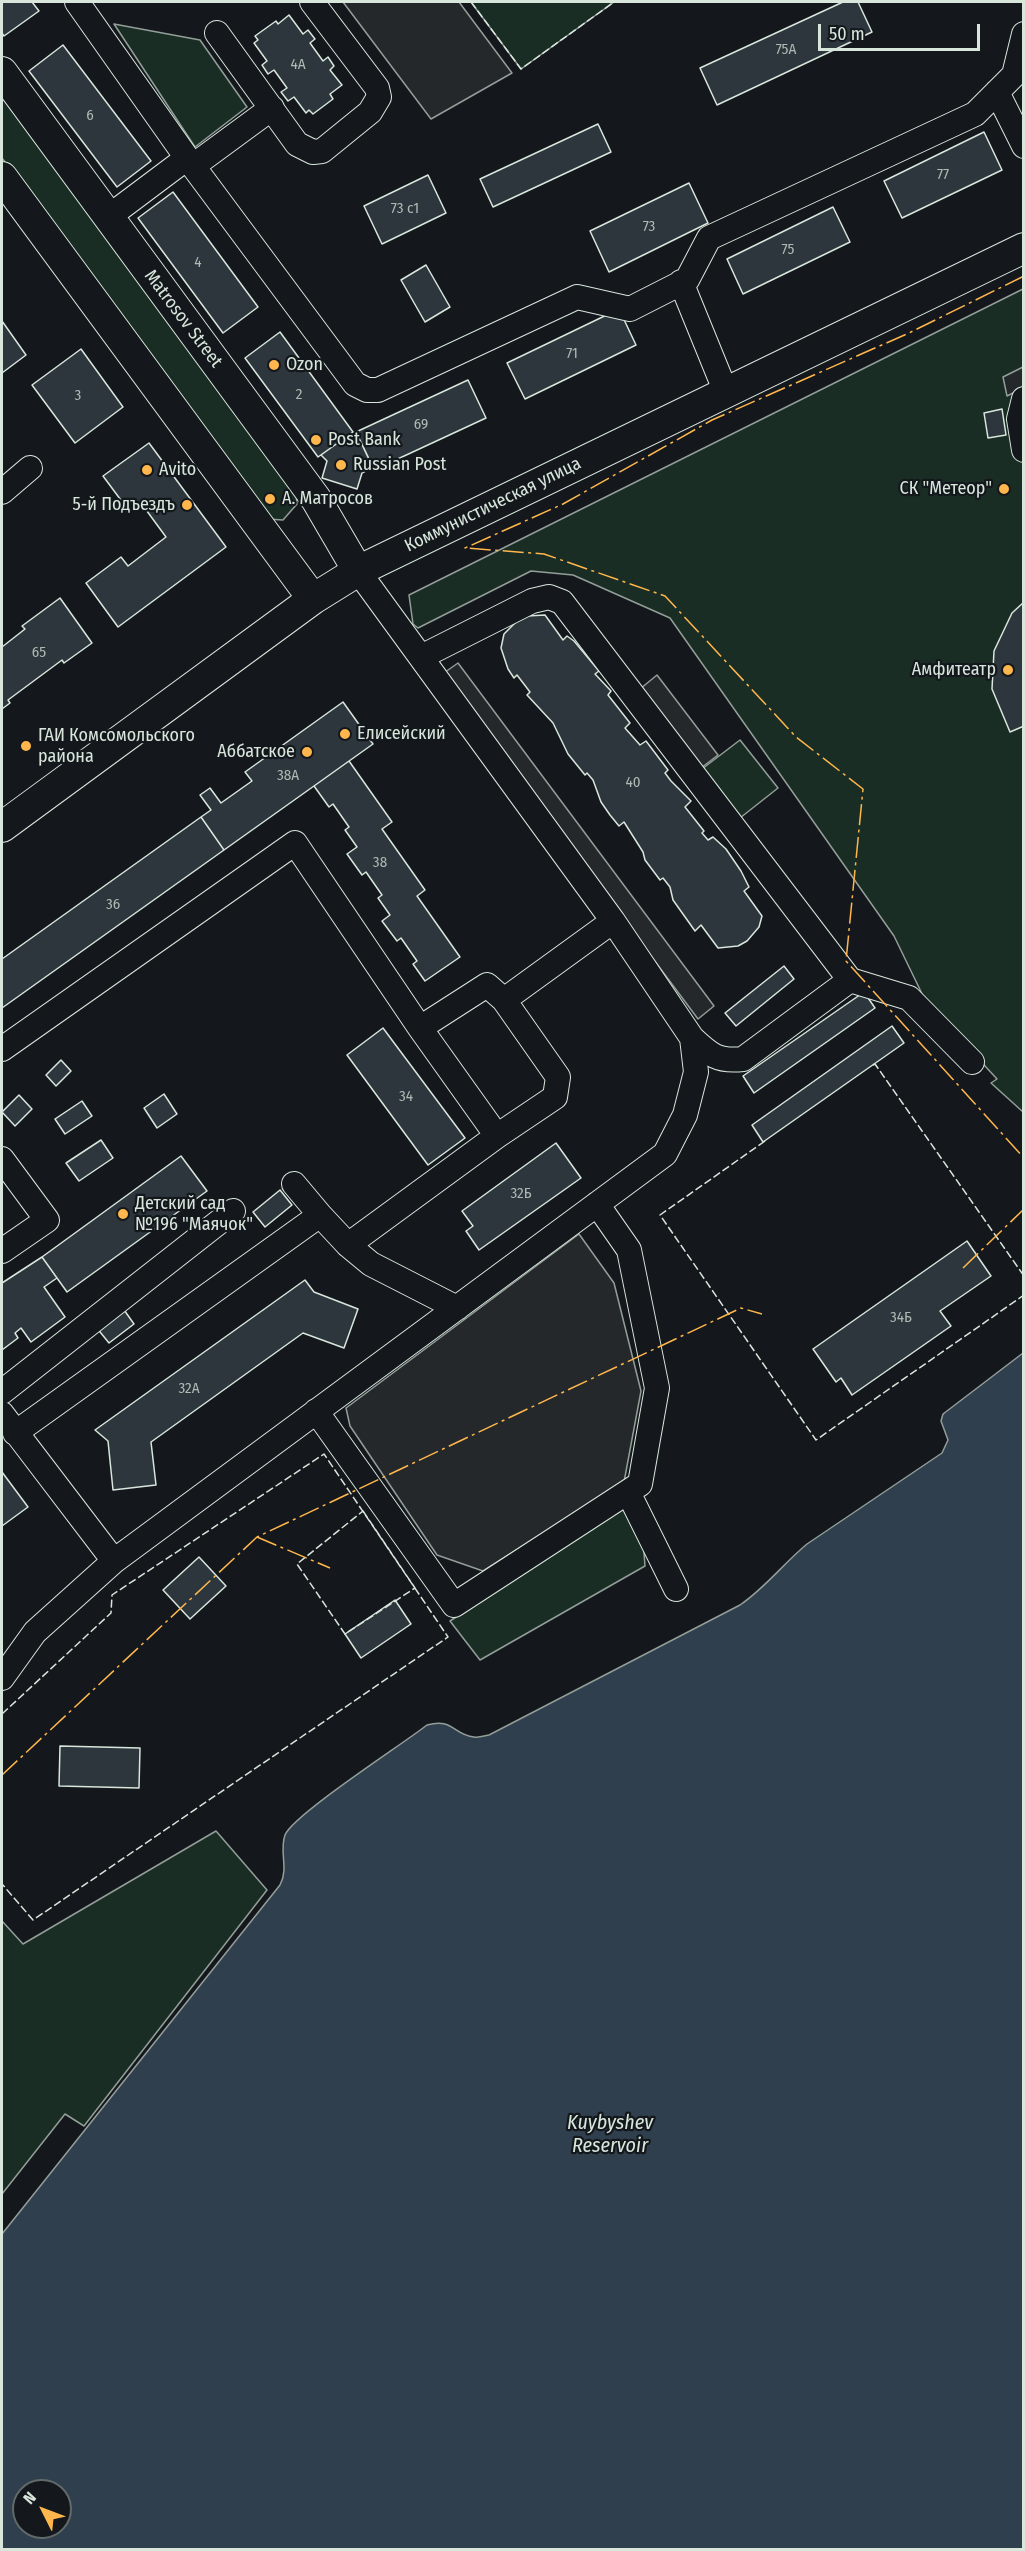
<!DOCTYPE html>
<html>
<head>
<meta charset="utf-8">
<style>
	body { margin:0 }
	#map { position:relative; width:1025px; height:2551px; overflow:hidden; background:#14181c; font-family:"Fira Sans Condensed",sans-serif }
	canvas { display:block }
	.frame { position:absolute; inset:0; border:3px solid #d8e6dc; pointer-events:none }
	.north { position:absolute; left:12px; top:2479px; width:60px; height:60px; box-sizing:border-box; background:#14181c; border:2px solid #626a69; border-radius:50%; rotate:312deg; font-size:16px; font-weight:700; line-height:24px; text-align:center; color:#d8e6dc }
	.north::after { content:''; display:block; margin:auto; width:21px; height:27px; background:#ffb74d; clip-path:polygon(50% 0,100% 100%,50% 72%,0 100%) }
	.scale { position:absolute; left:818px; top:24px; width:162px; height:27px; box-sizing:border-box; border:3px solid #d8e6dc; border-top:0; padding-left:8px; font-size:18px; line-height:21px; white-space:nowrap; color:#d8e6dc; -webkit-text-stroke:4px #14181c; paint-order:stroke }
</style>
</head>
<body>
<div id="map">
<canvas width="1025" height="2551"></canvas>
<div class="frame"></div>
<div class="north">N</div>
<div class="scale">50 m</div>
</div>
<script>
const ctx = document.querySelector('canvas').getContext('2d');
ctx.lineJoin = 'round';
function fill(path, color) { ctx.fillStyle = color; ctx.fill(path, 'evenodd'); }
function strokePath(path, color, width, dash) { ctx.strokeStyle = color; ctx.lineWidth = width; ctx.lineCap = dash ? 'butt' : 'round'; ctx.setLineDash(dash || []); ctx.stroke(path); }
function label(font, color, halo, rows, align = 'center') {
  ctx.font = font + ' "Fira Sans Condensed",sans-serif'; ctx.lineWidth = 4.5; ctx.setLineDash([]); ctx.textBaseline = 'middle'; ctx.strokeStyle = halo; ctx.fillStyle = color; for (const [text, x, y, turn = 0] of rows) {
    ctx.save(); ctx.translate(x, y); ctx.rotate((+turn || 0) * Math.PI / 180); ctx.textAlign = isNaN(turn) ? turn : align; if (halo) ctx.strokeText(text, 0, 0); ctx.fillText(text, 0, 0); ctx.restore();
  }
}
const green = new Path2D(`
	M471,2H614L521,69Z
	M114,24L200,40L247,107L195,147Z
	M2,91L296,495L297,504L283,520L267,519L2,158Z
	M1023,289V1112L991,1083L997,1079L926,1002L894,936L670,618L573,575L531,571L418,628L413,624L409,595Z
	M740,740L778,788L740,818L702,769Z
	M625,1507L643,1539L645,1566L480,1660L450,1621Z
	M216,1831L267,1890L84,2126L65,2114L2,2194V1921L23,1944Z`);
fill(green, '#1a2d24');
strokePath(green, '#939e99', 1.5);
const parking = new Path2D(`
	M343,2H459L512,73L431,119Z
	M1023,367V388L1007,396L1003,377Z
	M458,663L714,1006L698,1019L441,675Z
	M657,675L718,755L701,768L640,689Z
	M579,1234L614,1283L641,1391L624,1482L483,1571L437,1555L350,1426L346,1408Z`);
fill(parking, '#24282b');
strokePath(parking, '#939e99', 1.5);
const water = new Path2D(`
	M1023,1353V2549H2V2234L280,1885C289,1869 279,1851 285,1835C294,1814 403,1744 427,1725C454,1718 453,1735 474,1737C478,1738 484,1736 489,1735L740,1605C765,1588 784,1563 807,1544L942,1453L948,1440L941,1421L943,1414ZM24,2491H60V2527H24Z`);
fill(water, '#2f3f4d');
strokePath(water, '#939e99', 1.5);
const building = new Path2D(`
	M2,2H32L39,11L4,36L2,33Z
	M843,2H858L872,32L717,105L700,68Z
	M289,15L303,34L308,30L315,39L310,43L323,61L328,57L334,66L330,70L342,85L330,94L333,99L313,114L309,110L306,113L294,97L288,101L281,92L287,88L274,70L268,74L262,65L267,61L254,43L258,40L255,36L276,21L278,24Z
	M63,45L151,161L117,187L29,71Z
	M598,124L611,152L493,207L480,179Z
	M984,132L1002,170L902,218L884,181Z
	M428,175L446,213L382,244L364,206Z
	M689,183L708,223L609,272L590,231Z
	M173,192L258,307L223,333L138,218Z
	M833,207L850,242L743,294L727,259Z
	M426,265L450,307L425,322L401,280Z
	M619,309L636,345L525,399L507,363Z
	M2,321L26,355L2,373Z
	M280,332L353,432L318,457L245,358Z
	M81,349L123,407L75,443L32,385Z
	M468,380L486,418L374,470L356,432Z
	M1002,409L1006,435L988,438L984,413Z
	M353,432H356L373,467L362,473L357,489L322,478L327,461L321,455Z
	M149,443L226,547L118,627L86,583L121,557L128,566L166,537L141,503L129,511L103,476Z
	M60,598L92,643L64,663L62,660L8,700L10,703L2,709V647L25,629L22,626Z
	M1024,602V726L1010,732L992,689L994,651L1012,613Z
	M545,615L563,640L567,636L574,641L599,671L595,674L611,691L608,695L630,723L625,728L640,745L646,741L668,770L665,773L671,781L691,801L685,807L704,831L702,833L708,840L713,837L726,849L741,871L749,887L744,891L762,916L759,927L747,941L738,946L718,948L701,925L695,931L673,900L670,887L663,878L660,880L645,860L643,852L624,822L619,826L610,815L601,802L593,780L587,773L585,775L568,754L553,723L527,695L530,692L517,675L514,678L508,669L501,648L504,634L517,621L527,616Z
	M343,702L373,744L224,850L201,817L211,810L200,795L210,788L221,803L252,781L245,772Z
	M349,761L392,822L382,829L425,890L417,896L460,957L425,981L413,964L417,961L401,938L397,941L382,921L390,915L378,898L382,895L366,872L362,875L347,854L357,847L345,830L349,827L333,804L329,807L314,786Z
	M201,817L224,850L2,1008V959Z
	M784,966L794,979L736,1026L725,1013Z
	M864,992L875,1008L754,1093L743,1076Z
	M892,1026L904,1043L763,1142L752,1125Z
	M383,1028L465,1138L428,1165L347,1055Z
	M61,1060L71,1071L56,1086L46,1075Z
	M164,1094L177,1114L157,1128L144,1108Z
	M19,1095L32,1109L15,1126L2,1112Z
	M82,1101L92,1116L65,1134L55,1119Z
	M101,1140L113,1158L79,1181L66,1163Z
	M556,1143L581,1178L479,1250L466,1231L473,1226L462,1211Z
	M181,1156L207,1191L67,1292L42,1257Z
	M280,1190L292,1205L265,1227L253,1212Z
	M967,1241L991,1276L940,1311L951,1326L852,1395L841,1378L836,1382L813,1349Z
	M42,1257L57,1278L44,1287L65,1317L31,1342L21,1328L15,1333L18,1338L2,1350V1283Z
	M305,1280L314,1292L358,1309L344,1348L303,1333L151,1442L156,1485L113,1490L108,1441L95,1430Z
	M122,1307L134,1324L109,1343L96,1327Z
	M2,1472L28,1507L2,1526Z
	M199,1557L226,1586L190,1619L163,1590Z
	M395,1600L411,1624L361,1658L345,1634Z
	M60,1746L140,1748L139,1788L59,1786Z`);
fill(building, '#2c363c');
strokePath(building, '#d8e6dc', 1.5);
const minor = new Path2D(`
	M77,2L187,158L107,218
	M217,33L297,144L313,152L322,151L370,112L379,97L377,88L312,2
	M997,92L1024,146
	M187,158L355,384L367,390H378L577,297L630,309L687,280L709,238L975,114L1014,75L1024,34
	M193,166L272,108
	M681,282L725,390
	M1024,399L1019,419L1024,450
	M2,492L30,468
	M421,657L532,601L549,597L562,602L850,980
	M420,1028L497,1136L555,1097L558,1077L504,1000
	M692,1038C710,1055 718,1062 743,1059L850,980L909,998L972,1062
	M2,1049L295,843L420,1028L487,985L504,1000L613,921
	M2,1159L47,1220L2,1251
	M294,1184L320,1215
	M348,1245L497,1136
	M2,1392L233,1211
	M316,1411L454,1605L640,1484L657,1388L629,1250L597,1204
	M2,1414L114,1561
	M15,1433L320,1215L348,1245L371,1264L457,1308
	M628,1492L676,1589
	M2,1678L35,1632L114,1561L665,1154L685,1115L696,1072L692,1038L613,921L358,571`);
const major = new Path2D(`
	M2,72L316,499L358,571
	M2,177L313,599
	M2,827L313,599L358,571L1024,248`);
strokePath(minor, '#d8e6dc', 26);
strokePath(major, '#d8e6dc', 32);
strokePath(minor, '#14181c', 24);
strokePath(major, '#14181c', 30);
strokePath(new Path2D(`
	M471,2L521,69L614,2
	M873,1065L875,1064L1024,1276
	M765,1141L660,1215L816,1440L1024,1295
	M363,1511L415,1588L345,1634L297,1564Z
	M2,1714L111,1613L112,1595L324,1454L448,1637L33,1920L2,1884`), '#d8e6dc', 1.5, [8, 3]);
strokePath(new Path2D(`
	M1024,276L909,333L712,420L563,504L465,548L544,554L665,596L796,737L863,789L846,961L1024,1158
	M963,1268L1024,1209
	M257,1537L330,1568
	M2,1775L257,1537L741,1308L762,1314`), '#ffb74d', 1.5, [21, 4.5, 3, 4.5]);
for (const [x, y, r, color] of [
	[274,365,6,"#ffb74d"],
	[316,440,6,"#ffb74d"],
	[341,465,6,"#ffb74d"],
	[147,470,6,"#ffb74d"],
	[1004,489,6,"#ffb74d"],
	[270,499,6,"#ffb74d"],
	[187,505,6,"#ffb74d"],
	[1008,670,6,"#ffb74d"],
	[345,734,6,"#ffb74d"],
	[26,746,6,"#ffb74d"],
	[307,752,6,"#ffb74d"],
	[123,1214,6,"#ffb74d"]
]) { const dot = new Path2D(); dot.arc(x, y, r, 0, 2 * Math.PI); ctx.fillStyle = color; ctx.fill(dot); strokePath(dot, '#14181c', 2); }
label('15px', '#adbab4', null, [
	["75А",786,50],
	["4А",298,65],
	["6",90,116],
	["77",943,175],
	["73 с1",405,209],
	["73",649,227],
	["75",788,250],
	["4",198,263],
	["71",572,354],
	["2",299,395],
	["3",78,396],
	["69",421,425],
	["65",39,653],
	["38А",288,776],
	["40",633,783],
	["38",380,863],
	["36",113,905],
	["34",406,1097],
	["32Б",521,1194],
	["34Б",901,1318],
	["32А",189,1389]
]);
label('18px', '#d8e6dc', '#14181c', [
	["Matrosov Street",183,319,53],
	["Коммунистическая улица",493,505,-26]
]);
label('18px', '#d8e6dc', '#14181c', [
	["Ozon",286,365],
	["Post Bank",328,440],
	["Russian Post",353,465],
	["Avito",159,470],
	["СК \"Метеор\"",992,489,"right"],
	["А. Матросов",282,499],
	["5-й Подъездъ",175,505,"right"],
	["Амфитеатр",996,670,"right"],
	["Елисейский",357,734],
	["ГАИ Комсомольского",38,736],
	["района",38,757],
	["Аббатское",295,752,"right"],
	["Детский сад",135,1204],
	["№196 \"Маячок\"",135,1225]
], 'left');
label('italic 20px', '#d8e6dc', '#14181c', [
	["Kuybyshev",610,2123],
	["Reservoir",610,2146]
]);
</script>
</body>
</html>
